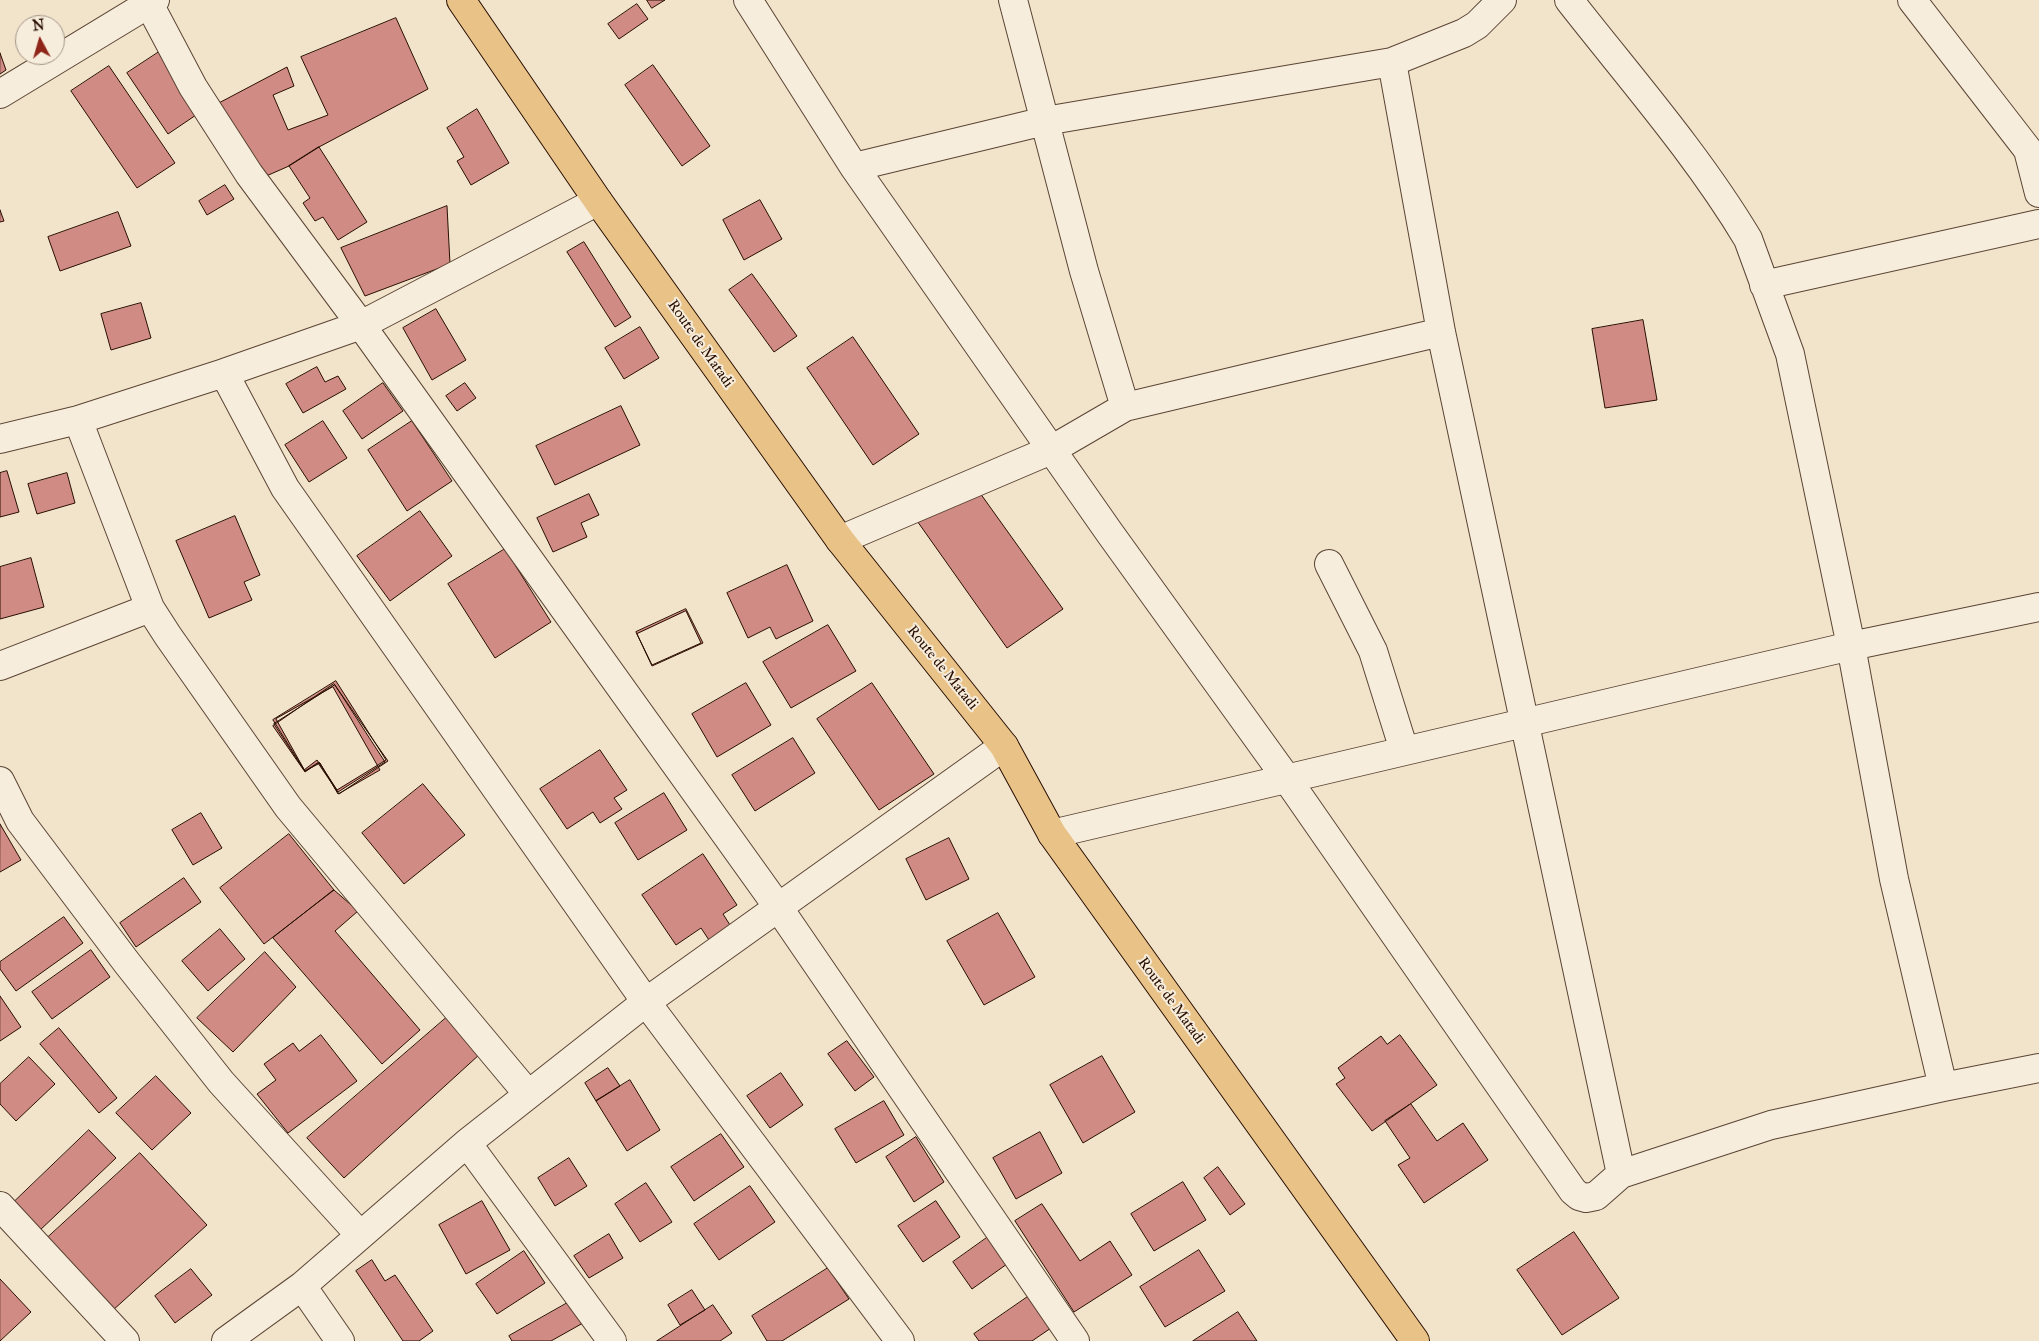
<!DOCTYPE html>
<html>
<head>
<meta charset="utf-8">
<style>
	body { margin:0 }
	#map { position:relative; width:2039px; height:1341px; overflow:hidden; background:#f1e4cb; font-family:"IM FELL Great Primer",serif }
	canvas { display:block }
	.north { position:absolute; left:15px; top:15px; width:50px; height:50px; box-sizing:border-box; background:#f6eddd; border:1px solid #a49485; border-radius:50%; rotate:354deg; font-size:14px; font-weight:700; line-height:20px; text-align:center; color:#290e00 }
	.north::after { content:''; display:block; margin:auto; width:18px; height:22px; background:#8f2418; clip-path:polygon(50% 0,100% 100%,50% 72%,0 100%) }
</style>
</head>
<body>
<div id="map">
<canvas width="2039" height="1341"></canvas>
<div class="north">N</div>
</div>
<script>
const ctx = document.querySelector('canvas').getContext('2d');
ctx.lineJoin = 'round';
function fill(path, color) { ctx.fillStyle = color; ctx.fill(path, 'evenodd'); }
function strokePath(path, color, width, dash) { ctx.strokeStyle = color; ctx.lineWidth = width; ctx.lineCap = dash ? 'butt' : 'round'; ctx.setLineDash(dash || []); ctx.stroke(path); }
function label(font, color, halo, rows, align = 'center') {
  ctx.font = font + ' "IM FELL Great Primer",serif'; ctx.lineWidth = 4; ctx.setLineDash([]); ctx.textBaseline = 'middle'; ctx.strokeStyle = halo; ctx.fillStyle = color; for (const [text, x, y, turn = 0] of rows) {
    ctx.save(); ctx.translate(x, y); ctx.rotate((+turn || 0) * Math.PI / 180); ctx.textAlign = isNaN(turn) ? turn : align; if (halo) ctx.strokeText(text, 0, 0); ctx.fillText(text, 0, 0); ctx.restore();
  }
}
const building = new Path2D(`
	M647,0H665L652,8Z
	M637,4L648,19L619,39L608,24Z
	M396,18L428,89L319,147L289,166L264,177L215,105L287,67L294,86L273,95L288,130L328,115L301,57Z
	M159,52L199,113L168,134L127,73Z
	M0,53L6,70L0,74Z
	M653,65L710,146L682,166L625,85Z
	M109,66L175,163L137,188L71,91Z
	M477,109L509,163L471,185L457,161L464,157L447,128Z
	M319,147L367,222L338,240L323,217L315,221L303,203L310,198L289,166Z
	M225,185L234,199L207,215L199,201Z
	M760,200L782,239L744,260L723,220Z
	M447,206L450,264L365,296L341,248Z
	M0,210L4,221L0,222Z
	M118,212L131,246L60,271L48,237Z
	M584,242L631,317L615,327L567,252Z
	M752,274L797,336L774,352L729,290Z
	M141,303L151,338L111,350L101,314Z
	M436,309L466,360L432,380L403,328Z
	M1643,320L1657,400L1605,408L1592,329Z
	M640,327L659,358L624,379L605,348Z
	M853,337L919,434L873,465L807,368Z
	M317,367L325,382L338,376L346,389L303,413L286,384Z
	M383,383L403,411L362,439L343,411Z
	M465,383L476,398L457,411L446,396Z
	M621,406L640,445L555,485L536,446Z
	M323,421L347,458L309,482L285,445Z
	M412,421L452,481L407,511L368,450Z
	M7,471L19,512L0,517V473Z
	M67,473L75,503L37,514L28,484Z
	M970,479L1063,609L1007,648L915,518Z
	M589,494L599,515L581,523L587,537L553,552L537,518Z
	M420,511L452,556L390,601L357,556Z
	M235,516L260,575L244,582L252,600L209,618L176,541Z
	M505,549L551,622L495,658L448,584Z
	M31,558L44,607L0,619V567Z
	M787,565L813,621L776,639L770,627L748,638L727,593Z
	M686,609L703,643L652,666L636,632Z
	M686,611L701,643L652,665L637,634Z
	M828,625L856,671L791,708L763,662Z
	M336,681L386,760L337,790L319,762L305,771L273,720Z
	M746,683L771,725L717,757L692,714Z
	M872,683L934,774L879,810L817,719Z
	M334,684L388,761L339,794L318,763L305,772L273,726Z
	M335,685L385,762L338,792L317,760L304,770L274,724Z
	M333,687L380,770L338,794L320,763L305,771L276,719Z
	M793,738L815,773L755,811L732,775Z
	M600,750L627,790L614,798L622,809L600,823L593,812L567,829L540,789Z
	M423,784L465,835L404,884L362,833Z
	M664,793L687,830L638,860L615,823Z
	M201,813L222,848L193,865L172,830Z
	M0,824L21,860L0,872Z
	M289,834L334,890L264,944L220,888Z
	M949,838L969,879L926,900L906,859Z
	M703,854L737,905L723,914L730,925L709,940L701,928L676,945L642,895Z
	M184,878L201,902L136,947L120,923Z
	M334,890L358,911L335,931L420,1030L382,1064L273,938Z
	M998,913L1035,977L984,1005L947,941Z
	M64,917L83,943L16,991L0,969V962Z
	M220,929L245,959L208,991L182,961Z
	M91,950L110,977L52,1019L32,992Z
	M265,952L296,987L233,1052L197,1018Z
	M0,996L21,1027L0,1041Z
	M446,1018L480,1054L344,1178L307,1138Z
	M59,1028L117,1098L99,1113L40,1044Z
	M321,1035L357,1081L288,1133L257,1094L276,1080L264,1064L293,1043L299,1051Z
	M1400,1035L1437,1085L1372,1131L1336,1084L1345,1078L1338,1068L1381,1036L1387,1044Z
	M847,1041L874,1077L855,1091L828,1054Z
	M1102,1056L1135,1112L1083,1143L1050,1085Z
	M29,1057L55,1084L16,1121L0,1104V1084Z
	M608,1068L620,1086L596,1101L585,1083Z
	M781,1073L803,1105L770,1128L747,1096Z
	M156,1076L191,1113L152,1150L116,1113Z
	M630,1080L660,1130L627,1151L596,1101Z
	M884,1101L904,1135L856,1163L835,1129Z
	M1411,1104L1437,1141L1463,1123L1488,1160L1424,1203L1398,1165L1410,1158L1385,1121Z
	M89,1130L116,1158L38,1232L12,1204Z
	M1040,1132L1062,1173L1016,1199L993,1158Z
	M721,1134L744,1167L694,1201L671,1167Z
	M916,1137L944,1182L914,1202L886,1157Z
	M140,1153L207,1225L112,1311L45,1240Z
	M569,1158L587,1186L555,1206L538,1178Z
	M1218,1167L1245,1204L1230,1215L1204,1178Z
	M1183,1182L1206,1220L1154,1251L1131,1214Z
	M646,1183L672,1222L640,1242L615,1204Z
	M750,1186L775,1222L719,1260L694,1224Z
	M482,1201L510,1250L466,1274L439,1225Z
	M936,1201L960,1237L923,1262L898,1226Z
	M1042,1204L1080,1261L1110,1241L1132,1275L1074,1312L1015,1221Z
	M1574,1232L1619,1298L1562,1335L1517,1270Z
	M609,1234L623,1258L589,1278L574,1256Z
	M988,1237L1007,1264L972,1289L953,1262Z
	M1199,1250L1225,1291L1165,1327L1140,1287Z
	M524,1251L545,1283L497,1314L476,1284Z
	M372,1260L385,1281L395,1275L433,1331L419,1341H403L356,1271Z
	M828,1268L849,1299L782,1341H767L752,1316Z
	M191,1269L212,1295L175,1323L155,1296Z
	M0,1279L31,1312L0,1341Z
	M692,1290L705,1310L680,1325L668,1305Z
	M1029,1296L1051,1328L1032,1341H979L974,1334Z
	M571,1301L583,1323L551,1341H512L509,1336Z
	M713,1305L732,1333L720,1341H657Z
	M1238,1312L1257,1341H1193Z`);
fill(building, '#d08b84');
strokePath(building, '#290e00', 1);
const street = new Path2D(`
	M147,0L193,87L249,174L361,325L778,907L1075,1341
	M748,0L854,167L1109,532L1287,779L1573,1191L1579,1196L1586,1198L1596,1196L1621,1174L1771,1125L1943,1087L2039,1068
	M1013,0L1084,271L1125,407
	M1569,0C1630,78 1697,154 1748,239L1790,354L1851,646L1894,879L1943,1087
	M1912,0L2028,150L2039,193
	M1392,62L1441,332L1621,1174
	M0,94L155,0
	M854,167L1045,121L1392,62L1464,33L1477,25L1502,0
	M1764,285L2039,224
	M224,373L285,488L646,1002L900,1341
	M78,420L150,608L168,636L288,807L528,1094
	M0,439L78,420L224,373L361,325L598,201
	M840,540L1051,450L1125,407L1441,332
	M1329,564L1373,651L1404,750
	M0,666L150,608
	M0,781L20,821L127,963L221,1082L360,1235
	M1052,834L1851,646L2039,607
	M467,1143L612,1341
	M0,1206L125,1341
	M302,1286L340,1341
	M226,1341L302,1286L467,1143L646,1002L1004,746`);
const primary = new Path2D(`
	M461,0L598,201L840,540L1004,746L1052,834L1415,1341`);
strokePath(street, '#5b4433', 30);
strokePath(primary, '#290e00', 30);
strokePath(street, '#f6eddd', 28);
strokePath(primary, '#e8c286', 28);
label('15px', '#290e00', '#f6eddd', [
	["Route de Matadi",700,344,55],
	["Route de Matadi",942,668,51],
	["Route de Matadi",1171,1001,54]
]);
</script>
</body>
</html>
